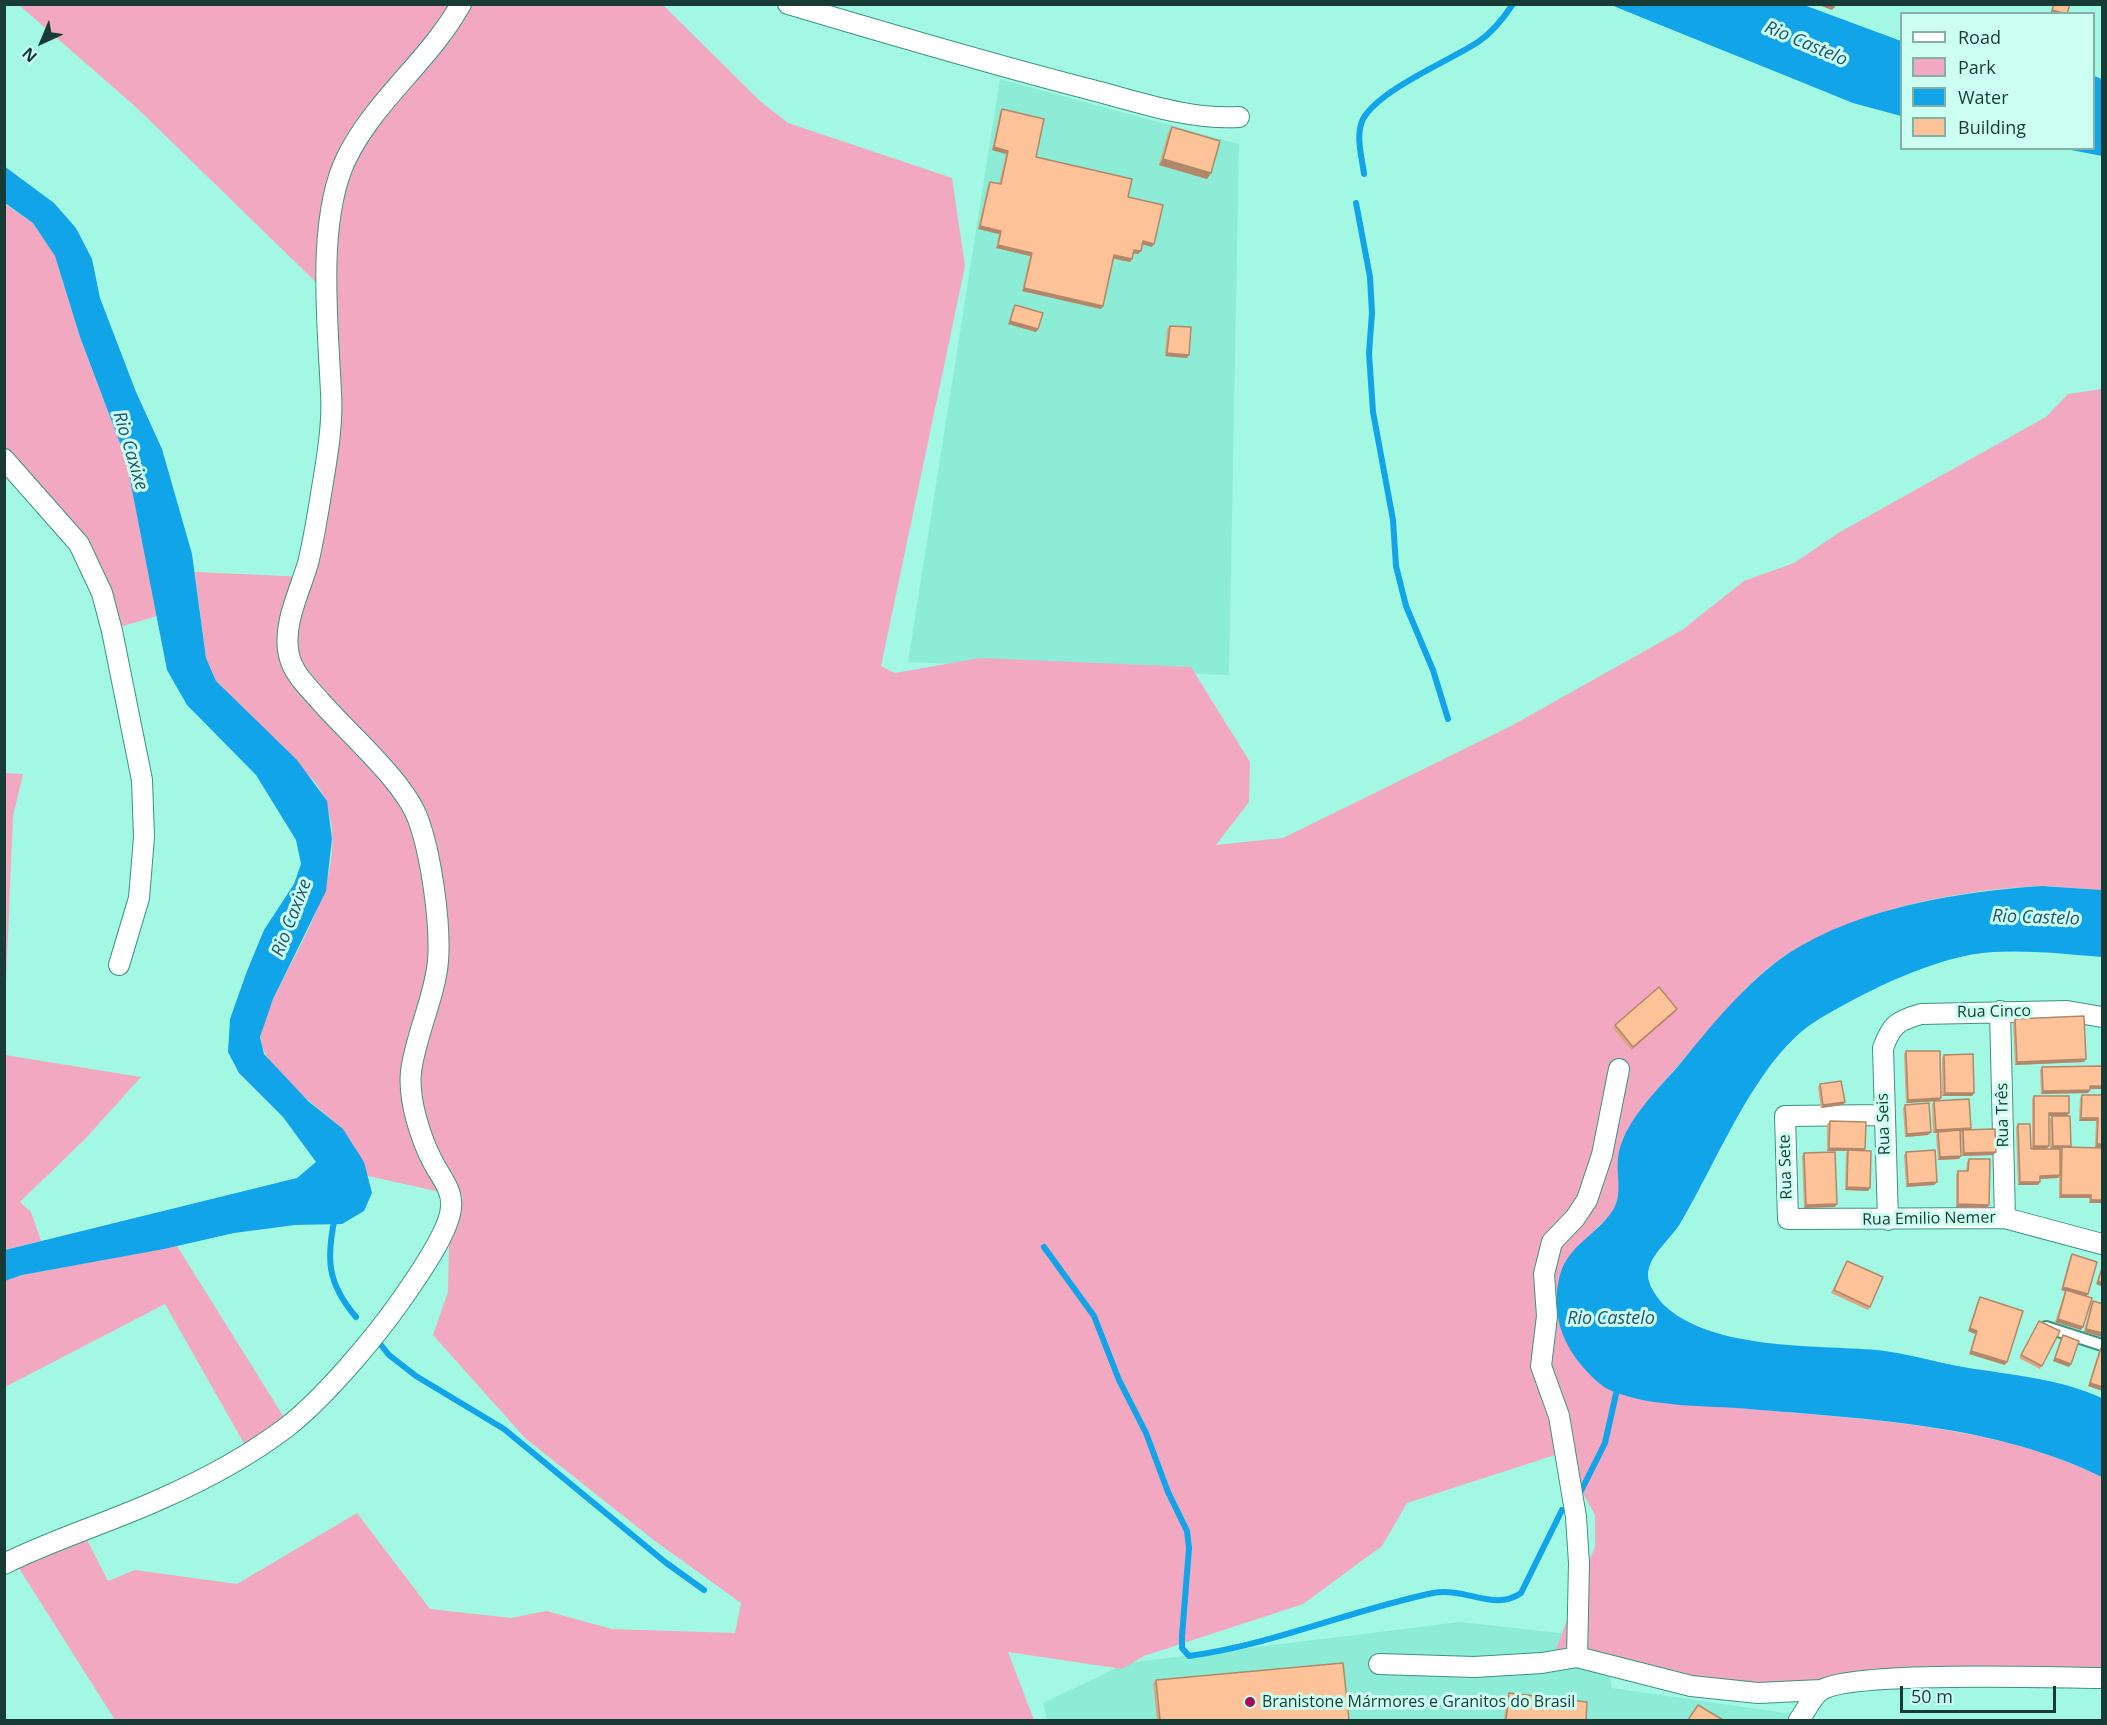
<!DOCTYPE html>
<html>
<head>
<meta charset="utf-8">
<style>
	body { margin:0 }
	#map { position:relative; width:2107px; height:1725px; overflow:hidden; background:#a2f8e3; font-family:"Open Sans",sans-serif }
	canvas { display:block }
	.frame { position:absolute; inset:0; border:6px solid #183c35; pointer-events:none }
	.legend { position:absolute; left:1900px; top:12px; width:195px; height:138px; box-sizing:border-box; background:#ccfef1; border:2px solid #84b0a6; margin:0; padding:8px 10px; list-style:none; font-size:18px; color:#183c35 }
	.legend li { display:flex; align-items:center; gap:12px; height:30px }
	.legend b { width:30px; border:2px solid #84b0a6 }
	.north { position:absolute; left:12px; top:12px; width:60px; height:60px; -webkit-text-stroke:4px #ccfef1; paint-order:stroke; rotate:224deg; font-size:16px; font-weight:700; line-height:24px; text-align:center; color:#183c35 }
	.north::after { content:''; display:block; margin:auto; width:21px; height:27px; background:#183c35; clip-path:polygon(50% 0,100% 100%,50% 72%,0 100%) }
	.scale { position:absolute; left:1900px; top:1686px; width:156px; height:27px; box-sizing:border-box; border:3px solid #183c35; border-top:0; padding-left:8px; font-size:18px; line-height:21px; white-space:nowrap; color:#183c35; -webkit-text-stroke:4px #ccfef1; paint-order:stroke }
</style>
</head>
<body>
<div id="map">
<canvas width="2107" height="1725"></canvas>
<div class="frame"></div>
<ul class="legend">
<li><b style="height:8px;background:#fff"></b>Road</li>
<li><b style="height:16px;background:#f3a8c2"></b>Park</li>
<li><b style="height:16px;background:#11a4e8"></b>Water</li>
<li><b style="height:16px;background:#fdc297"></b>Building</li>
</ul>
<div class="north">N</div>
<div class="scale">50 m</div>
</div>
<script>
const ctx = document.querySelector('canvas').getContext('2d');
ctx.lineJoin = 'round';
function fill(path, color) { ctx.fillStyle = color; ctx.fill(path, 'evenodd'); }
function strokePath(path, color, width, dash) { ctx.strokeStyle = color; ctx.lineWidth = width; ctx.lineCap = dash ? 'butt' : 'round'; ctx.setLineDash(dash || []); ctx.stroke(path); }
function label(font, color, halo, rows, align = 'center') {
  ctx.font = font + ' "Open Sans",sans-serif'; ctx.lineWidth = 6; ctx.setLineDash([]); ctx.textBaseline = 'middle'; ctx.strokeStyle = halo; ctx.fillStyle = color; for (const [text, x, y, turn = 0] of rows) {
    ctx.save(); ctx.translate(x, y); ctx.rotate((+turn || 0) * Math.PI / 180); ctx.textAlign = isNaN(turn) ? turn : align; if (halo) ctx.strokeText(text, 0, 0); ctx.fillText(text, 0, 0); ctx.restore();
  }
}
fill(new Path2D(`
	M1000,79L1239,144L1229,675L908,662Z
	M1460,1622L1604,1638L1612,1688L1792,1714L1788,1720H1047L1043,1703L1127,1663Z`), '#8cecd5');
fill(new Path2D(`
	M19,5H663L760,101L788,123L952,178L965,266L881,666L895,673L980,658L1191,667L1250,762L1249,802L1216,845L1283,838L1511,726L1682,630L1744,581L1794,563L1840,532L2046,417L2068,394L2102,389V890C2082,889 2060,886 2039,886C1957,890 1862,909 1791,952C1754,974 1725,1012 1697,1044C1672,1072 1646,1101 1627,1133C1612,1156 1626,1184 1615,1208C1611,1216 1600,1224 1594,1231V1379C1630,1405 1673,1403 1715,1406C1743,1408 1770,1411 1797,1413C1900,1422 2009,1431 2102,1477V1669L1753,1693L1556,1649L1595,1546V1515L1561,1453L1407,1503L1382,1546L1303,1604L1144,1656L1122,1669L1008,1652L1034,1720H115L15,1562L83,1532L108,1581L135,1570L237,1584L357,1513L430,1609L511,1618L546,1611L612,1629L735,1633L741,1603L655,1541L525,1438L433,1335L448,1292L449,1243L463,1197L368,1176C360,1161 353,1140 341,1128C320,1107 262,1070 261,1038C260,1024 275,996 281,983C312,924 357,848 316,783L216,681L206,658L195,572L307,577L326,523L334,406L327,293L137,108Z
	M4,203L33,223L55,256L80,337L126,459L157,616L116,628L61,517L5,446Z
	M5,773L23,774L13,816L5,1006Z
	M5,1055L141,1077L86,1138L20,1202L31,1212L41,1241L5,1250Z
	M177,1246L285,1419L246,1447L165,1304L5,1387V1281L22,1275Z`), '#f3a8c2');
fill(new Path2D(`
	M1611,5H1804L1901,41V116L1853,103Z
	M2094,76L2102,79V156L2066,149L2094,148Z
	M4,166L54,203L76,228L92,259L100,298L136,392L162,449L192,554L206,658L216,681L297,760L327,801L332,839L326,891L273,999L260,1037L264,1054L308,1101L343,1129L364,1162L372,1193L364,1211L342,1224L295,1225L234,1233L164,1249L22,1275L5,1281V1250L297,1178L316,1162L283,1117L239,1073L228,1052L230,1019L247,971L264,930L294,884L301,864L296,840L256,775L187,705L167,670L126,459L80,337L55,256L33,223L5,203Z
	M2042,886L2102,890V957C2066,954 2029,950 1993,952C1938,955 1866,991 1819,1019C1757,1056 1718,1161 1681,1222C1672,1238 1650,1254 1648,1273C1647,1284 1657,1298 1665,1306C1713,1350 1814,1345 1877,1350C1906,1353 1935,1362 1963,1367C2010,1375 2058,1378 2102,1398V1477C1994,1424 1867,1419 1749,1409C1704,1405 1655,1408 1612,1391C1600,1386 1591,1376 1582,1366C1560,1340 1551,1309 1560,1275C1568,1245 1597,1235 1613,1210C1623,1194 1616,1175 1618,1158C1622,1123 1657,1091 1679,1065C1711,1026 1746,982 1789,953C1858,908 1962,891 2042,886Z`), '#11a4e8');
strokePath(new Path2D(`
	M1364,174C1362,157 1355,136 1363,119C1380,89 1449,61 1478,42C1493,32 1503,19 1513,4
	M1356,203L1370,277L1372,313L1369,353L1373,412L1393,520L1396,566L1406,606L1433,670L1448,719
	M335,1217C326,1259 327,1283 356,1317
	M1044,1247L1094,1316L1119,1380L1146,1433L1168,1492L1187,1531L1189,1548L1182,1636V1648L1189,1656C1272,1645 1351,1610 1433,1593C1467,1587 1494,1612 1521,1593L1562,1510
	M381,1345L389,1355L416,1376L504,1429L665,1562L704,1590
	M1581,1491L1605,1443L1618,1385`), '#11a4e8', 6);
const lane = new Path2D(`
	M2046,1327L2102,1345`);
const street = new Path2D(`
	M788,4C889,34 990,64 1092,90C1139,102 1189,120 1239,117
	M4,459L79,544L102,593L112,631L142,780L144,837L139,898L119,965
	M2000,1011L2005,1218
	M1883,1115L1785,1116L1788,1219L2005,1218L2102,1244
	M1888,1220L1883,1048C1892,1024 1897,1021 1921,1014L2067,1011L2102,1017
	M4,1564C56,1538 111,1522 163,1498C206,1479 250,1455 287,1427C325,1397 374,1339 402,1299C416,1279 450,1231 451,1207C453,1191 441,1177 434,1164C421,1140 408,1100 411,1072C415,1037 435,997 438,961C441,924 431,854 418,819C404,781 349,734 321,702C309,688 293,674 289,655C282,625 300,591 308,563C314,539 318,512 322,488C327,458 333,423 331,393C328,324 316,219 347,157C376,99 430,60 461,4
	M1577,1657L1579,1563L1576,1517L1559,1416L1541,1366L1547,1316L1544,1274L1552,1242L1575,1218L1587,1200L1602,1155L1619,1069
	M1379,1664L1474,1667L1542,1663L1577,1657L1691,1686L1758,1693L1821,1690
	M1799,1720C1805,1712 1812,1697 1820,1691C1847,1670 2058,1678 2102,1678`);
strokePath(lane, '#3b9382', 14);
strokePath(street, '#3b9382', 22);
strokePath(lane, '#fff', 10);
strokePath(street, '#fff', 20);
fill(new Path2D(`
	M1002,109L1036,157L1128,197L1152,247L1142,244L1138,254L1134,253L1132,259L1130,262L1114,259L1103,306L1101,309L1022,291L1030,256L996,248L999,234L978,229L988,185L990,182L999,184L1006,154L992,150L1000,112Z
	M1172,127L1211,173L1207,179L1159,165L1168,133Z
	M1015,305L1038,329L1036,332L1008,324L1013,308Z
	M1170,326L1189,355L1187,358L1165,356L1167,329Z
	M1675,1012L1631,1050L1613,1028L1615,1025Z
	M2015,1019L2084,1062L2015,1065L2013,1022Z
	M1906,1051L1940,1100L1970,1130L1996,1152L1993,1155L1962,1156L1961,1133L1962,1132H1960L1959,1159L1938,1160L1936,1135L1938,1133H1933L1932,1104L1934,1101L1906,1103L1904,1054Z
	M1944,1055L1974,1093L1972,1096H1942V1058Z
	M2103,1066V1089H2090L2088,1093L2041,1094L2040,1070L2042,1067Z
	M1820,1084L1843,1105L1821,1108L1818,1087Z
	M2082,1095H2103V1147H2095L2096,1121H2079L2080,1098Z
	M2034,1096L2069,1113L2067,1116H2049L2047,1149H2050V1119L2052,1116L2071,1146L2070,1147L2103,1203H2089V1198H2059V1177L2058,1178L2040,1179V1182L2038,1185H2018L2016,1127L2018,1124L2031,1149H2032V1099Z
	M1905,1105L1931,1132L1928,1135L1905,1137L1903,1108Z
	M1830,1121L1864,1150L1868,1191L1845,1190L1846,1153L1847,1151H1827V1124Z
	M1906,1152L1937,1182L1934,1185L1906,1187L1904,1155Z
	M1804,1153L1835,1207L1804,1208L1802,1156Z
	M1969,1159L1989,1205L1987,1208L1956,1207V1174L1958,1171H1966L1967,1162Z
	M2072,1254L2086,1296L2081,1330L2055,1322L2065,1291L2061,1290L2070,1257Z
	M1847,1261L1870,1307L1868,1310L1831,1293Z
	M2103,1262V1287L2096,1284Z
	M1980,1297L2005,1365L1969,1354L1975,1334L1968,1331L1978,1300Z
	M2093,1301L2103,1337L2084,1332L2091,1304Z
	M2039,1321L2042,1366L2040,1369L2019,1358Z
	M2063,1335L2071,1364L2069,1367L2053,1361L2061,1338Z
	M2101,1348H2103V1391L2088,1386L2099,1351Z
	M1156,1680L1349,1720H1157L1153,1683Z
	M1509,1693L1586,1720H1504L1507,1696Z`), '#daa782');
fill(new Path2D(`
	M1816,4H1826L1834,7L1832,10Z
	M2052,10L2064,14L2050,13Z
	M994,147L1008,151L1006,154L992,150Z
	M1163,159L1211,173L1207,179L1159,165Z
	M980,226L1001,231L999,234L978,229Z
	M1143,241L1154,244L1152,247L1141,244Z
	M998,245L1032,253L1030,256L996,248Z
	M1134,250L1141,251L1138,254L1132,253Z
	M1114,255L1132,259L1130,262L1112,258Z
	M1024,288L1103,306L1101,309L1022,291Z
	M1010,321L1038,329L1036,332L1008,324Z
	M1167,353L1189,355L1187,358L1165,356Z
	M1677,1009L1675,1012L1631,1050L1633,1047Z
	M2086,1059L2084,1062L2015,1065L2017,1062Z
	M2090,1086H2103V1089H2088Z
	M2090,1090L2088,1093L2041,1094L2043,1091Z
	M1945,1093H1974L1972,1096H1942Z
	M1941,1098L1939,1101L1906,1103L1908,1100Z
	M1845,1102L1843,1105L1821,1108L1823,1105Z
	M2049,1113H2069L2067,1116H2047Z
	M2081,1118H2098L2096,1121H2079Z
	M1971,1128L1969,1131L1963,1130L1962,1132L1933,1133L1936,1130Z
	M1931,1132L1928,1135L1905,1137L1907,1134Z
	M2097,1144H2103V1147H2095Z
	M2034,1146H2049L2047,1149H2032Z
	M2053,1146H2071L2069,1149L2062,1147L2061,1149H2050Z
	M1829,1148L1865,1149L1863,1152L1848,1150L1847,1151H1827Z
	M1996,1152L1993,1155L1962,1156L1964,1153Z
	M1961,1156L1959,1159L1938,1160L1940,1157Z
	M2060,1175L2058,1178L2038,1179L2040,1176Z
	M1937,1182L1934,1185L1906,1187L1908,1184Z
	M2020,1182H2040L2038,1185H2018Z
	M1847,1187L1870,1188L1868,1191L1845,1190Z
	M2061,1195H2091L2089,1198H2059Z
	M2091,1200H2103V1203H2089Z
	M1837,1204L1835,1207L1804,1208L1806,1205Z
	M1958,1204L1989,1205L1987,1208L1956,1207Z
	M2098,1281L2103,1283V1287L2096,1284Z
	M2063,1287L2088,1294L2086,1297L2061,1290Z
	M2058,1319L2083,1327L2081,1330L2055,1322Z
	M1970,1328L1977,1331L1975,1334L1968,1331Z
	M2086,1329L2103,1333V1337L2084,1332Z
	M1971,1351L2007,1362L2005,1365L1969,1354Z
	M2055,1358L2071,1364L2069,1367L2053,1361Z
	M2090,1383L2103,1387V1391L2088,1386Z`), '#b1886a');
const building = new Path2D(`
	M1826,4H1835L1834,7Z
	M2054,4H2070L2067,14L2052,10Z
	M1002,109L1044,119L1036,157L1132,179L1128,197L1163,205L1154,244L1143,241L1141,251L1134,250L1132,259L1114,255L1103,306L1024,288L1032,253L998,245L1001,231L980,226L990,182L1001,184L1008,151L994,147Z
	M1172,127L1220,141L1211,173L1163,159Z
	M1015,305L1043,313L1038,329L1010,321Z
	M1170,326L1191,327L1189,355L1167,353Z
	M1659,987L1677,1009L1633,1047L1615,1025Z
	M2084,1016L2086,1059L2017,1062L2015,1019Z
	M1906,1051H1940L1941,1098L1908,1100Z
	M1973,1054L1974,1093H1945L1944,1055Z
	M2103,1066V1086H2090V1090L2043,1091L2042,1067Z
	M1841,1081L1845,1102L1823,1105L1820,1084Z
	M2082,1095H2103V1144H2097L2098,1118H2081Z
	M2034,1096H2069V1113H2049V1146H2034Z
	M1969,1099L1971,1128L1936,1130L1934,1101Z
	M1929,1103L1931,1132L1907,1134L1905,1105Z
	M2052,1116H2070L2071,1146H2053Z
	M1830,1121L1866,1122L1865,1149L1829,1148Z
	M2018,1124H2030L2031,1149H2060V1175L2040,1176V1182H2020Z
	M1995,1129L1996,1152L1964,1153L1963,1130Z
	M1960,1130L1961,1156L1940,1157L1938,1132Z
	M2062,1147L2103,1148V1200H2091V1195H2061Z
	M1848,1150L1871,1151L1870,1188L1847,1187Z
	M1935,1150L1937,1182L1908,1184L1906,1152Z
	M1835,1152L1837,1204L1806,1205L1804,1153Z
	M1969,1159H1990L1989,1205L1958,1204V1171H1968Z
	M2072,1254L2097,1262L2088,1294L2063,1287Z
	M1847,1261L1883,1277L1870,1307L1834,1290Z
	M2103,1266V1283L2098,1281Z
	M2066,1290L2092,1298L2083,1327L2058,1319Z
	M1980,1297L2023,1311L2007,1362L1971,1351L1977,1331L1970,1328Z
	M2093,1301L2103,1304V1333L2086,1329Z
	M2039,1321L2060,1331L2042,1366L2021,1355Z
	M2063,1335L2079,1341L2071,1364L2055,1358Z
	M2101,1348H2103V1387L2090,1383Z
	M1343,1663L1349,1720H1160L1156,1680Z
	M1509,1693L1587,1702L1586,1720H1506Z
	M1698,1705L1723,1720H1688Z`);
fill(building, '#fdc297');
strokePath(building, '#b1886a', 1.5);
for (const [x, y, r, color] of [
	[1250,1702,6,"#9f0f59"]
]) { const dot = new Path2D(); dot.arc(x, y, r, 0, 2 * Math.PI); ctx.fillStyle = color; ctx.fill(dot); strokePath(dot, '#ccfef1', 2); }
label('16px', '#183c35', '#ccfef1', [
	["Rua Cinco",1994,1012,-1],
	["Rua Três",2003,1115,-91],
	["Rua Seis",1884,1124,-92],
	["Rua Sete",1786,1167,-92],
	["Rua Emilio Nemer",1929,1219,-1]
]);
label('16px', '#183c35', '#ccfef1', [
	["Branistone Mármores e Granitos do Brasil",1262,1702]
], 'left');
label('italic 18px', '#21526f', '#ccfef1', [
	["Rio Castelo",1806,44,23],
	["Rio Caxixe",130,451,73],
	["Rio Caxixe",292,918,-69],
	["Rio Castelo",2036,918,2],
	["Rio Castelo",1611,1319]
]);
</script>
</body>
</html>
